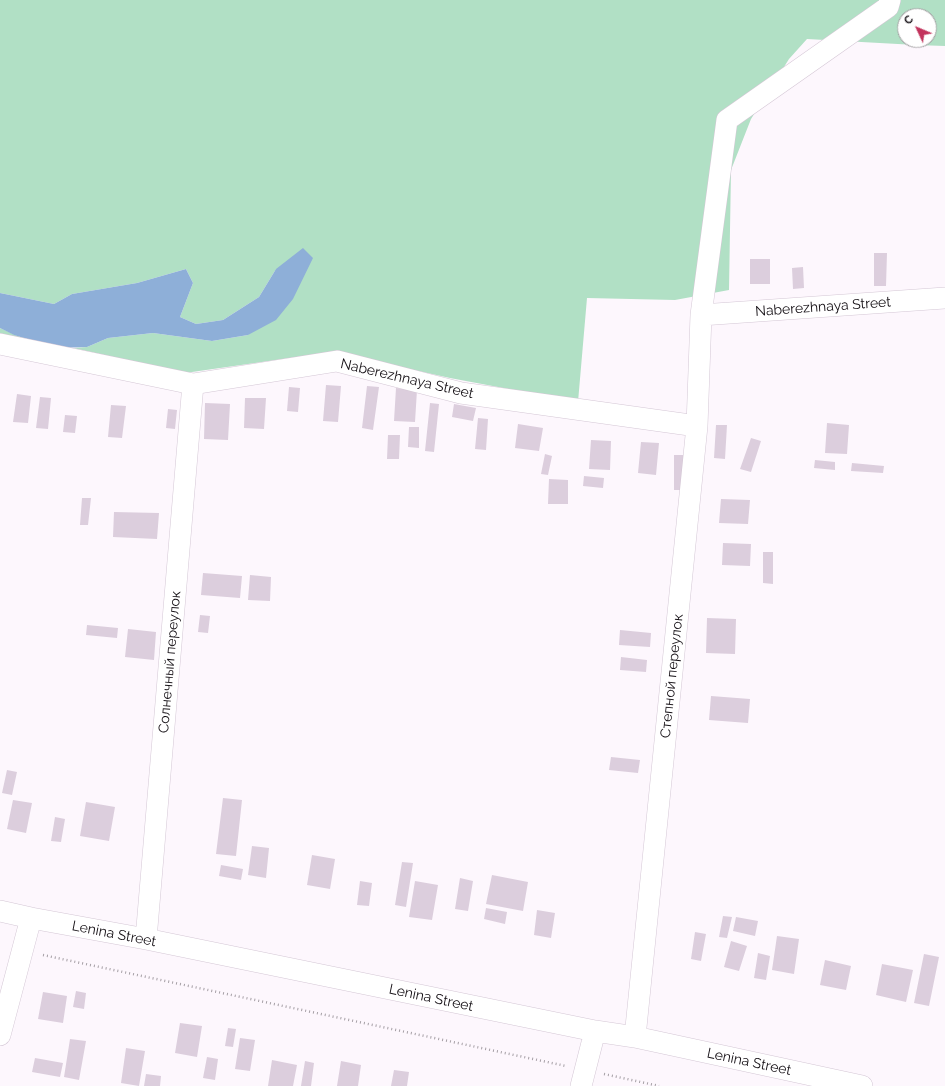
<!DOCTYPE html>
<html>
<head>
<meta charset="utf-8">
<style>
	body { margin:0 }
	#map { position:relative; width:945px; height:1086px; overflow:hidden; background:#fdf7fd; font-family:Raleway,sans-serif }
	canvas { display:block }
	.north { position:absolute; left:897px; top:8px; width:40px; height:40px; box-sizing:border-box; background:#fff; border:1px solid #a19fa1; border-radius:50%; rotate:314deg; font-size:11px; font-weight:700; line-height:16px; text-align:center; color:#140f14 }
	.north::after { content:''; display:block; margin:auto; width:14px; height:18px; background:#c2335c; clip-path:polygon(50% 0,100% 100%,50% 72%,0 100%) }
</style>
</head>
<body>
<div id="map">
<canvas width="945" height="1086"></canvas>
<div class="north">С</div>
</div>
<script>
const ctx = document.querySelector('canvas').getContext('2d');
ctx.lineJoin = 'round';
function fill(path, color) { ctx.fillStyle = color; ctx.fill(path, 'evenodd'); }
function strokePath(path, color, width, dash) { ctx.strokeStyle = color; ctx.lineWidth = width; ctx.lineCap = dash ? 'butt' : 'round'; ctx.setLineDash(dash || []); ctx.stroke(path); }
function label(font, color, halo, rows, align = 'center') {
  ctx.font = font + ' Raleway,sans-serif'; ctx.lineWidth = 3.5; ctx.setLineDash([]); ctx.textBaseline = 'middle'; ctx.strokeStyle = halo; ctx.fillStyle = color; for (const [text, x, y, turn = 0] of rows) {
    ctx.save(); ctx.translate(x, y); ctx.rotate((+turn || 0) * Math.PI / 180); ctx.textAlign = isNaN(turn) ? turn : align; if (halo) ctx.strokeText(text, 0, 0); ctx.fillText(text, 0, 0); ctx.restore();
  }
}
fill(new Path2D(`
	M0,0H945V46L916,45L807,39L789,59L751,119L731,170L729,290L675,300L587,298L578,402L450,378L332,352L185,373L73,348L87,347L108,338L153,333L212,341L248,335L276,269L259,297L223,320L196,324L180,317L193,283L186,269L137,283L72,294L54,304L0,293ZM905,16H929V40H905Z
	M0,328L15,335L57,348L0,340Z`), '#b1e0c5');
fill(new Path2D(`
	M303,248L313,258L293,299L276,320L248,335L212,341L153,333L108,338L87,347L57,348L14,335L0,328V293L54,304L72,294L137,283L186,269L193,283L180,317L196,324L223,320L259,297L276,269Z`), '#8eafd8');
fill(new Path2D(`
	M874,253H887L886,286H874Z
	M750,259H770V284H750Z
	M803,267L804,288L793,289L792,268Z
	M326,385L341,386L338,422L323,421Z
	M367,386L379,387L373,430L362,428Z
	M289,387L300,388L298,412L287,411Z
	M396,388L417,390L415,422L394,421Z
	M17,394L31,396L28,423L13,422Z
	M40,397L51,398L48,429L36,428Z
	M245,398H266L264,429L244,428Z
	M205,403L230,404L228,440L204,439Z
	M430,403L439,404L434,452L425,451Z
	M454,404L476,408L473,421L452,417Z
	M111,405L126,406L122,438L108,437Z
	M168,409L177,410L175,429L166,428Z
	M65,415L77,416L75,433L63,432Z
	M478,418L488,419L486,450L475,449Z
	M827,423L849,425L847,454L825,453Z
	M518,424L543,428L539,451L515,448Z
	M716,425H727L725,459L714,458Z
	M409,427H419V448L408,447Z
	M388,435H400L399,459H387Z
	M751,438L761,441L751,472L740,469Z
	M591,440L611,441L610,470L589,469Z
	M641,442L659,443L656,475L638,473Z
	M545,454L552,456L548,475L541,474Z
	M674,455H683V490H674Z
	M815,460L835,462V470L814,468Z
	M852,463L884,466L883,473L851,471Z
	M584,476L604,478L603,488L583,486Z
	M549,479L568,480V504H548Z
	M82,498H91L88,525H80Z
	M721,499L750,500L748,524L719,523Z
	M114,512L159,513L157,539L113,537Z
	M723,543L751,544L750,566L722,565Z
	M763,552H773V584L763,583Z
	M203,573L242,576L240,598L201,595Z
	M250,575L271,577L270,601L248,600Z
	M200,615L210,616L208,633L198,632Z
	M707,618L736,619L735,654L706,653Z
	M87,625L118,628L117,638L86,635Z
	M128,629L156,632L154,660L125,657Z
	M620,630L651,633L650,647L619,645Z
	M621,657L647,660L646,672L620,670Z
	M711,696L750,699L748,723L709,720Z
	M611,757L640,760L638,773L609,770Z
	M7,770L17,772L12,795L2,793Z
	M223,798L242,800L236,856L216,854Z
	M13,800L32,803L26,833L7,829Z
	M86,802L115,807L109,841L80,836Z
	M55,817L65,819L61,842L51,841Z
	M252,846L269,848L266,878L248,875Z
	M312,855L335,859L330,889L307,885Z
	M402,862L413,863L406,907L395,905Z
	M221,865L243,869L241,880L219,876Z
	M492,875L528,882L523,911L486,904Z
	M460,878L473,881L468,911L455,909Z
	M360,881L372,883L369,906L357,905Z
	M415,881L438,885L432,920L409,917Z
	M486,908L507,912L505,924L484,919Z
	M537,910L555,913L551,938L534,935Z
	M723,916L732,917L727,938L719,937Z
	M736,917L758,921L755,936L733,931Z
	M695,932L706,934L701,961L691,959Z
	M777,936L799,939L794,974L772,970Z
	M731,941L747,946L739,971L724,967Z
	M758,953L770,956L766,980L754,978Z
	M924,954L939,957L929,1006L914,1003Z
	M825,960L851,966L846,990L820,985Z
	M882,964L913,970L906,1002L876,995Z
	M76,991L86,993L84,1009L73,1007Z
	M43,992L67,996L63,1023L38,1019Z
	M180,1023L202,1026L197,1057L175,1053Z
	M228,1028L236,1029L233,1047L225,1046Z
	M240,1038L255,1040L250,1071L235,1069Z
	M70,1039L86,1041L79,1080L64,1077Z
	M126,1048L145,1051L139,1086L121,1083Z
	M207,1057L218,1059L215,1080L203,1078Z
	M35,1058L63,1063L60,1077L32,1072Z
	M272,1060L297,1065L293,1086H268Z
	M305,1061L314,1063L311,1086H301Z
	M341,1061L361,1065L358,1086H337Z
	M394,1070L409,1072L407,1086H391Z
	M146,1074L161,1076L160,1086H144Z`), '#dccedd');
const street = new Path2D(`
	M701,315L945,298
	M0,344L193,384L337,361L461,393L697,426
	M0,911L31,918L146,939L595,1031L635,1037L862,1086
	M146,939L193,384
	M0,1035L31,918
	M635,1037L697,426L701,315L727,120L888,7L890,0
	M581,1086L595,1031`);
strokePath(street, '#d4c7d5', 22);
strokePath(new Path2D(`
	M43,955L566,1066
	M604,1074L659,1086`), '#a59fa5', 2.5, [1, 3]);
strokePath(street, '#fff', 21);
label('14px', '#140f14', '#fff', [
	["Naberezhnaya Street",823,307,-4],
	["Naberezhnaya Street",407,379,13],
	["Солнечный переулок",170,662,-85],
	["Степной переулок",672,676,-84],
	["Lenina Street",114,934,11],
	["Lenina Street",431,998,12],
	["Lenina Street",749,1062,12]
]);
</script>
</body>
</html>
